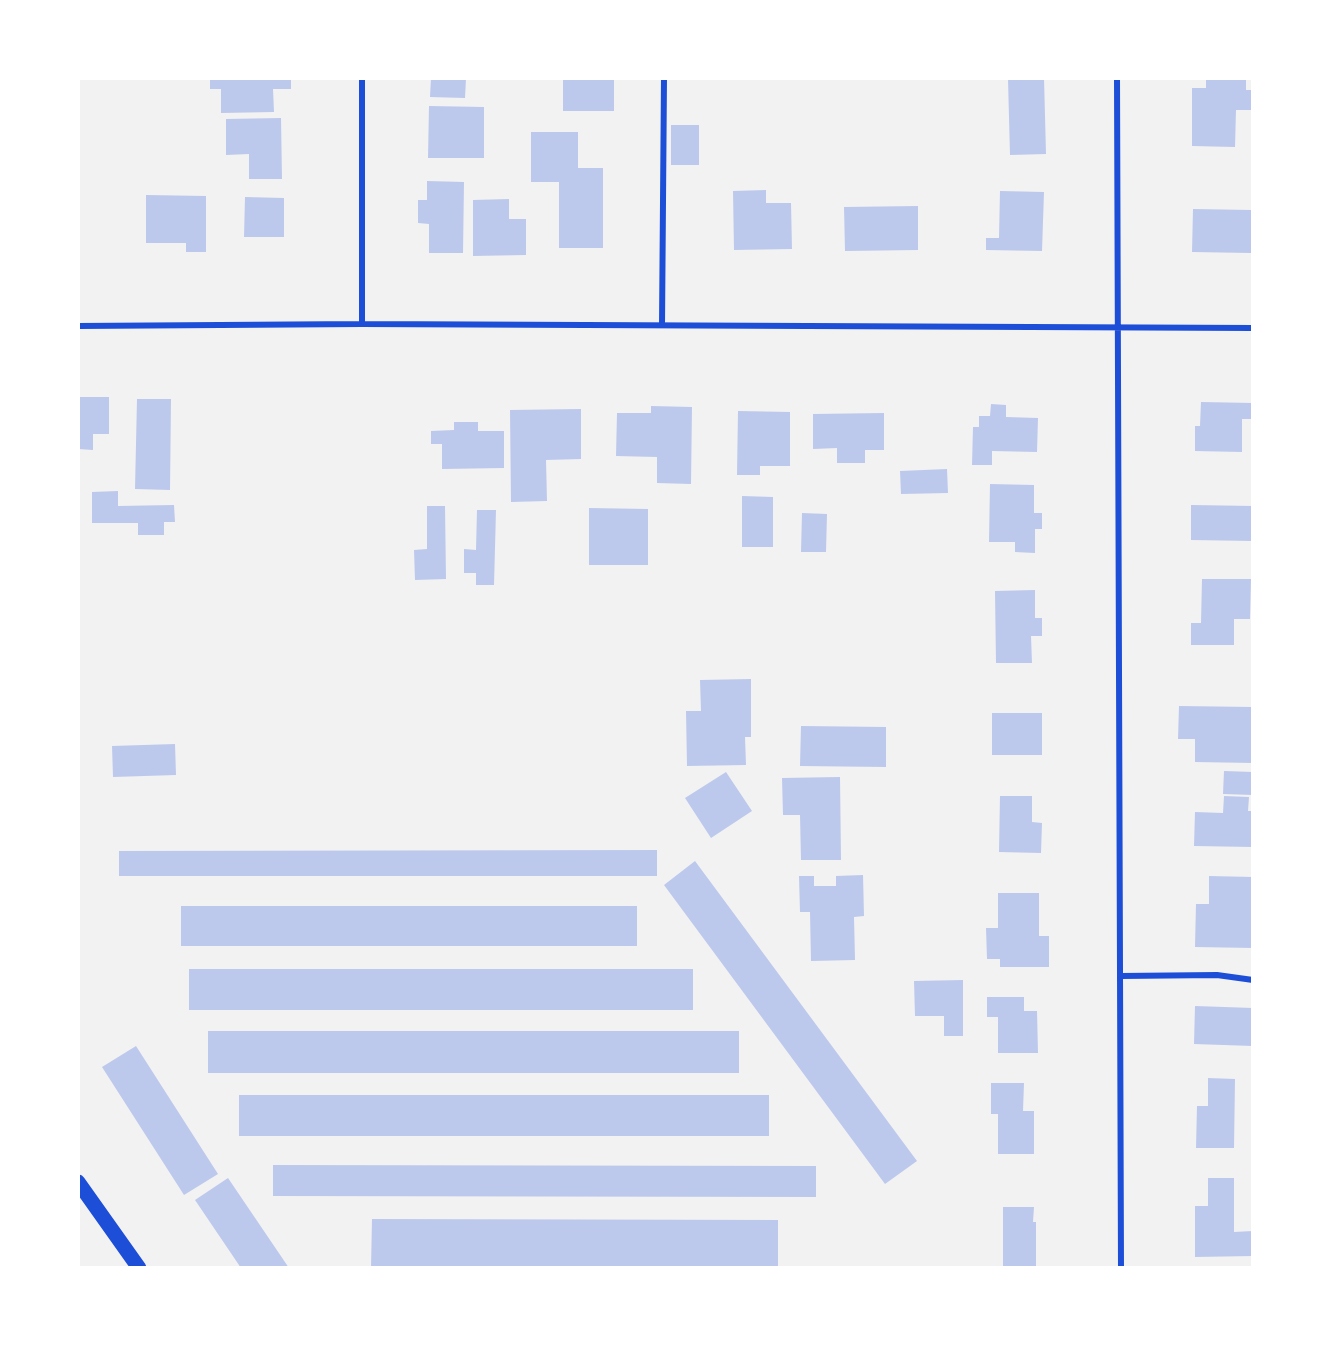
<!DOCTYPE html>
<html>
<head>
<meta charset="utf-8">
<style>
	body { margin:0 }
	#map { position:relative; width:1331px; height:1346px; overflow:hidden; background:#f2f2f2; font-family:"PT Sans Narrow",sans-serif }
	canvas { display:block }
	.frame { position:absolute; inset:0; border:80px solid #fff; pointer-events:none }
</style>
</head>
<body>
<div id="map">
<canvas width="1331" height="1346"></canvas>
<div class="frame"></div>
</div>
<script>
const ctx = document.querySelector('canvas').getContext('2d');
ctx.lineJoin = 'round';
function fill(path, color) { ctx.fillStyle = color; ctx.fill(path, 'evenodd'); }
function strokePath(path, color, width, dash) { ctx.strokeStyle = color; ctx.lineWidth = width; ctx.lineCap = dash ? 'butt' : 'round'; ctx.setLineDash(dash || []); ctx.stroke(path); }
fill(new Path2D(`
	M210,78H291V89H273L274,112L221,113V89H210Z
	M431,78H466L465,98L430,97Z
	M563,78H614V111H563Z
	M1044,78L1046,154L1010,155L1008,79Z
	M1206,78H1246V90H1253V110H1236L1235,147L1192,146V88H1206Z
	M429,106L484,107V158H428Z
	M281,118L282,179H249V154L226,155V119Z
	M671,125H699V165H671Z
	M531,132H578V168H603V248H559V182H531Z
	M427,181L464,182L463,253H429V224L418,223V200H427Z
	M766,190V203H791L792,249L734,250L733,191Z
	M1000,191L1044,192L1042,251L986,250V238H999Z
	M146,195L206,196V252H186V243H146Z
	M245,197L284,198V237H244Z
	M509,199V219H526V255L473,256V200Z
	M918,206V250L845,251L844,207Z
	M1193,209L1251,210V253L1192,252Z
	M78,397H109V434H93V450L78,449Z
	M137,399H171L170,490L135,489Z
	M1201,402L1253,403V419H1242V452L1195,451V426H1200Z
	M991,404L1006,405V417L1038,418L1037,452L992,451V465H972L973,427H979V416H990Z
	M651,406L692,407L691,484L657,483V457L616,456L617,413H651Z
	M581,409V459L546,460L547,501L511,502L510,410Z
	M738,411L790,412V466H760V475H737Z
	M884,413V450H865V463H837V448L813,449V414Z
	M454,422H478V431H504V468L442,469V444H431V431L454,430Z
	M947,469L948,493L901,494L900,471Z
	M990,484L1034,485V513H1042V529H1035V553L1015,552V542H989Z
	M118,491V506L174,505L175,522H164V535H138V523H92V492Z
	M742,496L773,497V547H742Z
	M1191,505L1253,506V541L1191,540Z
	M427,506H445L446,579L415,580L414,550L427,549Z
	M589,508L648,509V565H589Z
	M477,510H496L494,585H476V573H464V549L476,550Z
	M802,513L827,514L826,552H801Z
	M1202,579H1251L1250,619H1234V645H1191V623H1201Z
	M1035,590V618H1042V636H1031L1032,663H996L995,591Z
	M751,679V737H745L746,765L687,766L686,711H701L700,680Z
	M1179,706L1253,707V763L1195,762V739H1178Z
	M992,713H1042V755H992Z
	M801,726L886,727V767L800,766Z
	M175,744L176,775L113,777L112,746Z
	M1224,771L1253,772V795L1223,794Z
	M726,772L752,811L711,838L685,798Z
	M840,777L841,860H801L800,815H783L782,778Z
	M1000,796H1032V822L1042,823L1041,853L999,852Z
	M1224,796L1249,797L1248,811H1253V847L1194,846L1195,812L1223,813Z
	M657,850V876H119V851Z
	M695,861L917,1161L885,1184L664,885Z
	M863,875L864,916L854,917L855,960L811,961L810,912H800L799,876H814V886H836V876Z
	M1209,876L1253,877V948L1195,947L1196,904H1209Z
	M998,893H1039V936H1049V967H1000V959H987L986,928H998Z
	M181,906H637V946H181Z
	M189,969H693V1010H189Z
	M963,980V1036H944V1016H915L914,981Z
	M987,997H1024V1011H1037L1038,1053H998V1017H987Z
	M1195,1006L1253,1008V1046L1194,1044Z
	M208,1031H739V1073H208Z
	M136,1046L218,1174L184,1195L102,1067Z
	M1208,1078L1235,1079L1234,1148H1196L1197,1106H1208Z
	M991,1083H1024L1023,1111H1034V1154H998V1114H991Z
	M239,1095H769V1136H239Z
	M273,1165L816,1166V1197L273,1196Z
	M228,1178L289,1268H241L195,1200Z
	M1208,1178H1234V1232L1253,1231V1256L1195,1257V1206H1208Z
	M1003,1207H1034L1033,1222H1036V1268H1003Z
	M372,1219L778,1220V1268H371Z`), '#bdc9ec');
strokePath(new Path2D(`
	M362,78V324
	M1117,78L1121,1268
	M662,325L664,78
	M78,326L362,324L1253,328
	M1121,976L1217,975L1253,980`), '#1d4ed8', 6);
strokePath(new Path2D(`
	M78,1182L139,1268`), '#1d4ed8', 15);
</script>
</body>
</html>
